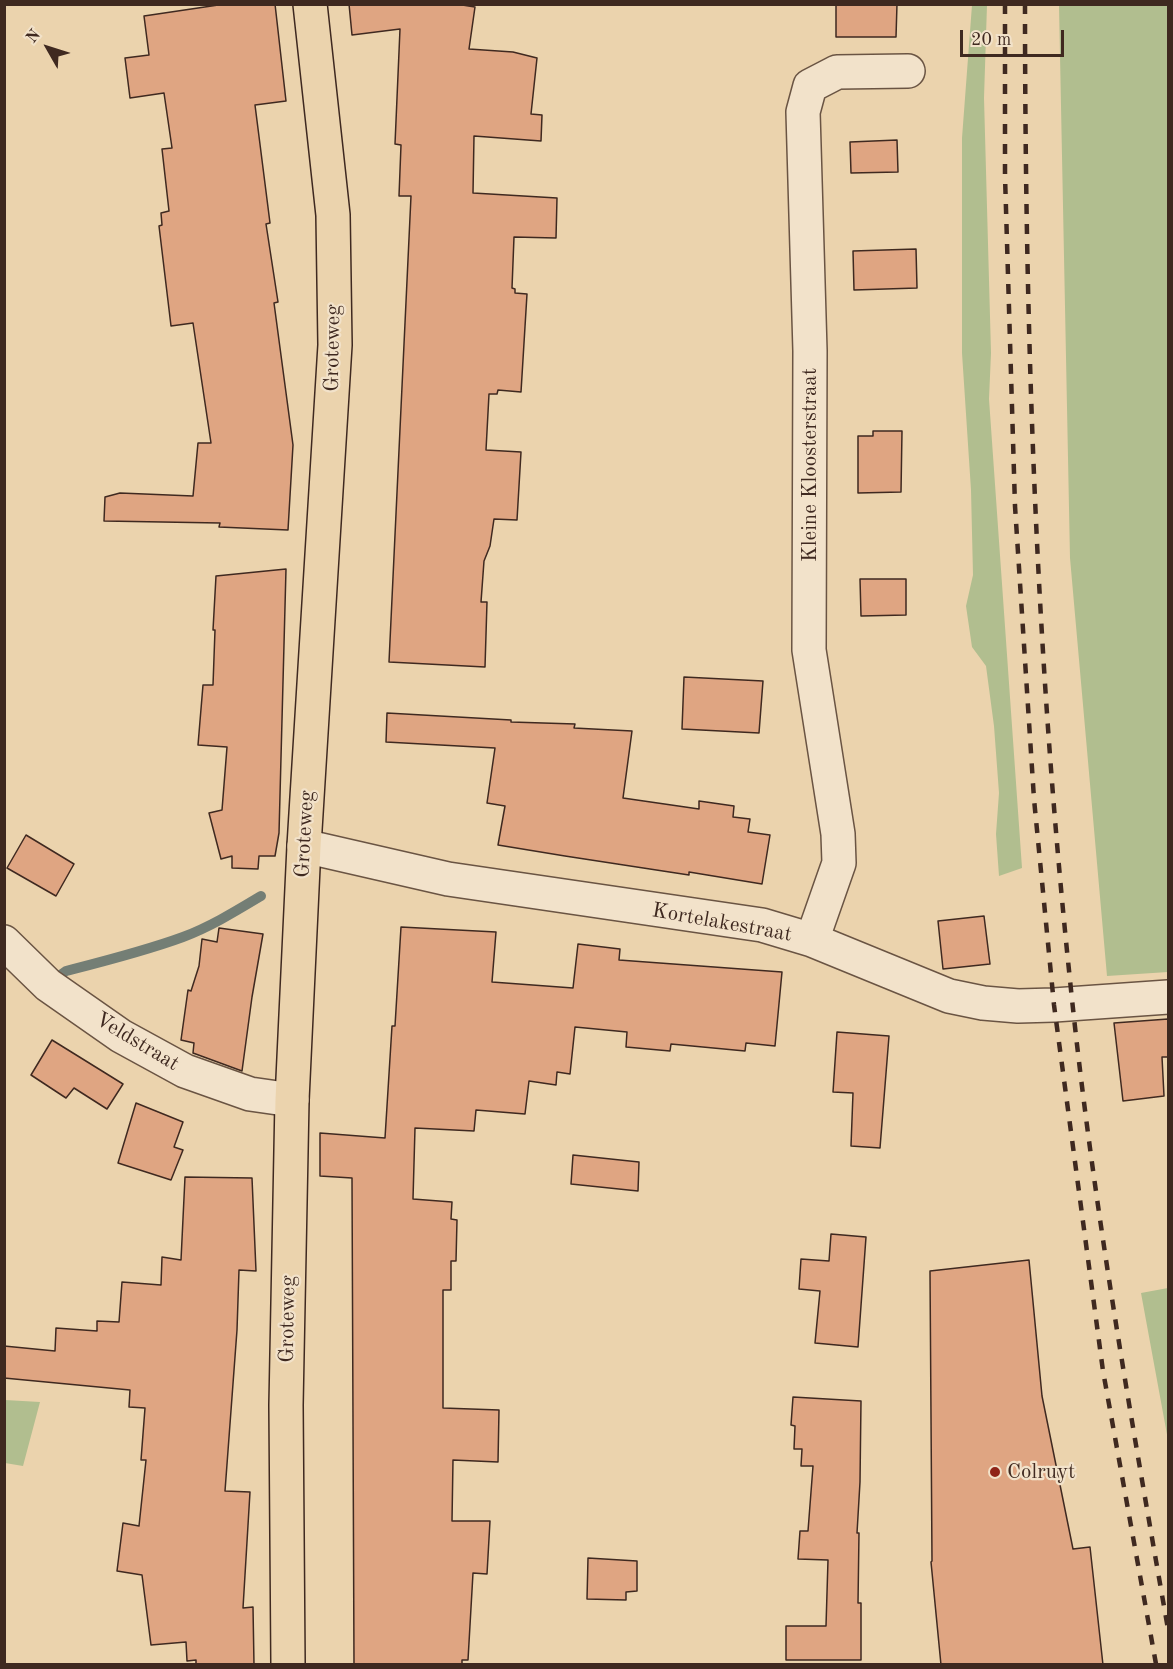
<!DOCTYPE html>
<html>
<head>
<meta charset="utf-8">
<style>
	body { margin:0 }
	#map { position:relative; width:1173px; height:1669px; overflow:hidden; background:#ebd3ad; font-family:"Old Standard TT",serif }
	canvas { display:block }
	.frame { position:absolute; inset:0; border:6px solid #3f2920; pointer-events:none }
	.north { position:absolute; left:18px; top:18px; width:60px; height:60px; -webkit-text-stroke:4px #f2e2ca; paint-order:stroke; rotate:309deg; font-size:16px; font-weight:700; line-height:24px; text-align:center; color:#3f2920 }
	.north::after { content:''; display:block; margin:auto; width:21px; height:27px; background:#3f2920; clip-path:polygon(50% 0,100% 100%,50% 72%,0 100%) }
	.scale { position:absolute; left:960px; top:30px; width:104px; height:27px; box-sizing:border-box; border:3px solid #3f2920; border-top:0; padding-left:8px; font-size:18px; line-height:21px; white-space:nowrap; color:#3f2920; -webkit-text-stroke:4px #f2e2ca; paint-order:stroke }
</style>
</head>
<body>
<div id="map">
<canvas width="1173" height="1669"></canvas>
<div class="frame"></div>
<div class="north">N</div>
<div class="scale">20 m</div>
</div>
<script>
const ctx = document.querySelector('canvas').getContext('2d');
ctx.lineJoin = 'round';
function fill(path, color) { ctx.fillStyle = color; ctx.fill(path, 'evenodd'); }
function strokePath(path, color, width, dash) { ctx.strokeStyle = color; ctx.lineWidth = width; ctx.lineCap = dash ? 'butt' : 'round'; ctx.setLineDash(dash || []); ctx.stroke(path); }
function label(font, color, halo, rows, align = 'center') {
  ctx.font = font + ' "Old Standard TT",serif'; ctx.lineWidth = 4.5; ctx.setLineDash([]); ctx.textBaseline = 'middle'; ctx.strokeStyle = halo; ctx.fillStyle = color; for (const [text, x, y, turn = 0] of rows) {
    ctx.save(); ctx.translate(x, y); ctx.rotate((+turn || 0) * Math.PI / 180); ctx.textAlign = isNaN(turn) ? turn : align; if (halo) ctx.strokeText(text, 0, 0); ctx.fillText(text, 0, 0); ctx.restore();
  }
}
fill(new Path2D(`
	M972,5H987L984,98L991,353L989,399L1022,868L999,876L996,834L999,793L994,726L986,666L972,647L966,606L973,575L971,490L962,353V138Z
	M1059,5H1168V972L1107,976L1070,558Z
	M1168,1288V1440L1141,1293Z
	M5,1400L40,1402L23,1466L5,1463Z`), '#b1be8f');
strokePath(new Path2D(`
	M59,976L66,971C105,961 145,951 183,937C210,927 236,911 261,896`), '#747e75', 10);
const building = new Path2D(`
	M225,4H275L286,101L255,105L270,223L266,224L278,302L274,303L293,445L288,530L219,527L220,523L104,521L105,497L120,493L193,496L198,443H211L193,323L171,326L159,226L162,225L161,213L169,211L162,149L172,148L164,93L130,98L125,58L149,55L144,16Z
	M349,4H456L475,7L469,49L513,52L537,58L531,114L542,115L541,141L474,136L473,193L557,198L556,238L514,237L512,288L515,289V293L527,294L521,392L498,390L497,394H489L486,450L521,452L517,520L494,519L490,546L484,561L481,602H487L485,667L389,662L411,196H399L401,145L395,144L400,29L352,35Z
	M836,4H897L896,37H836Z
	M897,140L898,172L851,173L850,142Z
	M916,249L917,288L854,290L853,251Z
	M873,431H902L901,492L858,493V436H873Z
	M286,569L279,833L275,856H259L258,869L232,868V856L221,859L209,813L222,810L227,747L198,745L203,685H213L215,630H213L216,576Z
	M860,579H906V615L861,616Z
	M684,677L763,681L759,733L682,729Z
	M387,713L511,720V722L575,724L574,728L632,731L623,798L699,809V801L734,806L733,817L750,819L748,832L770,835L762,884L689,872V875L565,856L498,845L505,806L487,803L495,748L386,742Z
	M26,835L74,864L56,896L7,868Z
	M984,916L990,964L943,969L938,921Z
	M401,927L496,932L492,982L573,988L578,944L620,949L619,960L782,972L775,1046L746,1043L745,1051L671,1044L670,1051L626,1047L627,1032L575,1027L570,1074L557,1072L556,1085L529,1081L525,1114L476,1110L474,1131L415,1128L413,1199L452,1202L451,1219L457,1220L456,1261H451V1290H443V1408L499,1410L498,1462L453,1460L452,1521H490L487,1574L473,1573L468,1660H462V1665H354L352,1178L320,1176V1133L385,1138L392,1026H395Z
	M219,928L263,934L252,997L242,1071L193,1053L194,1043L181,1040L188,990L191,991L199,966L202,939L217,942Z
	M1168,1019V1057H1162L1164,1096L1123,1101L1114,1023Z
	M837,1032L889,1036L880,1148L851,1146L853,1093L833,1092Z
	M52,1040L123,1084L107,1109L74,1088L66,1098L31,1075Z
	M136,1103L183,1122L174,1147L183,1150L171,1180L118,1163Z
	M573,1155L639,1162L638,1191L571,1184Z
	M185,1177L252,1178L256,1271L239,1270L237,1330L225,1491L250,1492L243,1608L253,1607L254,1665H196V1660L187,1661L186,1642L151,1645L142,1575L117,1571L123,1523L139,1526L146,1460H141L145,1408L129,1407L130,1390L4,1378V1346L55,1351L56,1328L97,1331V1321L119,1322L122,1282L161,1285L162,1257L181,1260Z
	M831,1234L866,1237L858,1347L815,1343L820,1291L799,1289L801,1259L829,1261Z
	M1029,1260L1042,1396L1073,1549L1090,1547L1103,1665H941L931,1562L932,1561L930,1271Z
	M793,1397L861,1401L860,1482L857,1533H859L858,1603H861V1660H786V1626H826L828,1560L798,1559L800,1531H808L813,1466H801L802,1449H794L795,1426L791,1425Z
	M588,1558L637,1561V1591L626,1592V1600L587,1599Z`);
fill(building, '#dfa582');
strokePath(building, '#3f2920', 1.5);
const street = new Path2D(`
	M304,846L448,879L762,925L812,940L949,996L983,1003L1018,1006L1054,1005L1168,997
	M812,940L839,863L838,834L809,650L810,351L803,112L810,86L837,72L908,71
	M4,942L48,985L121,1036L185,1071L250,1094L292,1100`);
const primary = new Path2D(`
	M288,1664L286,1405L292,1100L304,846L335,345L333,215L310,4`);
strokePath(street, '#6a5443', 36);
strokePath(primary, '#3f2920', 36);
strokePath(street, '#f2e2ca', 33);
strokePath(primary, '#ebd3ad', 33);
strokePath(new Path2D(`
	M1005,4V176L1015,506L1034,799L1054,1005L1103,1371L1156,1664
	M1025,4C1025,330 1036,656 1070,980C1092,1197 1130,1413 1168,1629`), '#3f2920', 4.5, [10, 10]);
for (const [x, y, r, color] of [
	[995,1472,6,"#8f2418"]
]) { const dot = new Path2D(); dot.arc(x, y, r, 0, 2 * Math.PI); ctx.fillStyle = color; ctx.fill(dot); strokePath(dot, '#f2e2ca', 2); }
label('21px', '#3f2920', '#f2e2ca', [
	["Groteweg",333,348,-89],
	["Kleine Kloosterstraat",810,465,-90],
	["Groteweg",305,834,-87],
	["Kortelakestraat",722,923,10],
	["Veldstraat",137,1042,31],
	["Groteweg",288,1319,-89]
]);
label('21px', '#3f2920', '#f2e2ca', [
	["Colruyt",1007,1472]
], 'left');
</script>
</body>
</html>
